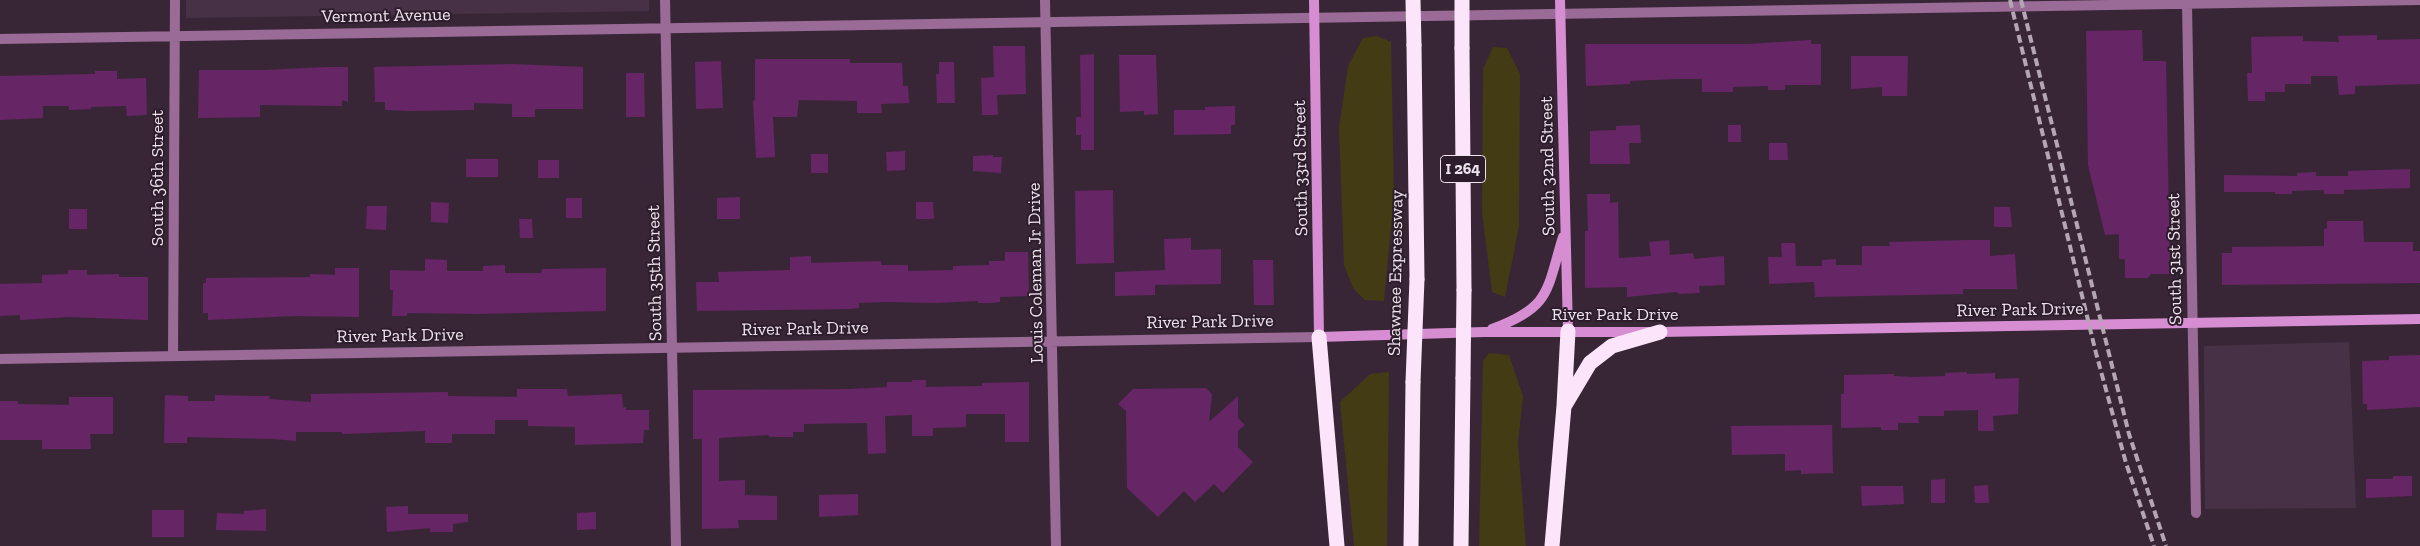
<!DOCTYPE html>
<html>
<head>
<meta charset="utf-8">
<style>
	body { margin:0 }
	canvas { display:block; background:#382637 }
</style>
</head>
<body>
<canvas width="2420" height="546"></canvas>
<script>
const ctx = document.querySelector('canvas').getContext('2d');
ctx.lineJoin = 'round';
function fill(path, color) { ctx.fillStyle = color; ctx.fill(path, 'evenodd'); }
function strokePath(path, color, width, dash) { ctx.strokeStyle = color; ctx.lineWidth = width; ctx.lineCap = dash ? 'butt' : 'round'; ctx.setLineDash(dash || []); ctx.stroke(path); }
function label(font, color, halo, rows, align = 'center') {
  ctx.font = font + ' "Zilla Slab",serif'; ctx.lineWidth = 4; ctx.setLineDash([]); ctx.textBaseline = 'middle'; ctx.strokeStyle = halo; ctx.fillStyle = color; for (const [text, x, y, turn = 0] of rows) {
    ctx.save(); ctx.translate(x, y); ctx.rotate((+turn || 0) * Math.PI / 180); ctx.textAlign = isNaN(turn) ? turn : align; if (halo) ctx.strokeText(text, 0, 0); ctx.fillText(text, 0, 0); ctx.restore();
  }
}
fill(new Path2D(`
	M186,0H649V11L186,18Z
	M2349,342L2356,508L2205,509L2204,346Z`), '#473146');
fill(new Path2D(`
	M1377,36L1391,42L1394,195L1384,301L1365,300L1353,288L1344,265L1339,128L1348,66L1363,38Z
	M1493,47L1507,48L1520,74L1519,226L1505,297L1492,292L1482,212L1483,69Z
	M1489,353L1509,355L1523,396L1518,443L1526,546H1479L1483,361Z
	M1389,372L1387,546H1354L1340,402L1370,374Z`), '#423b13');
fill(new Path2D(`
	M2142,30L2143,61H2166L2170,274H2151L2148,278H2125V259H2119V234L2105,235L2088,165L2086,31Z
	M2377,35V40L2420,39V84L2355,86V94L2339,95L2337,76H2311V84H2285V92H2265V101H2248L2247,73H2252L2251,37L2303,36V41L2339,42L2338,36Z
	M1811,40V44H1821V85H1785V90H1768V86L1733,87V92H1702V79H1676L1630,81V84L1586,86L1585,44H1748Z
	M993,46H1025L1026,94L997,95L998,115H982L981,78L994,77Z
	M1094,54V150H1081V135H1076V117H1081L1080,55Z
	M1119,55H1156L1158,114L1144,115V111L1120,112Z
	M1851,56H1908L1907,96H1882V87L1851,89Z
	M755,59H850V63H902L903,86H908L909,103L881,104L882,113H857V101L799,100L797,117H773L775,157L756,158L753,101L755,100Z
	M721,61L723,108L696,109L695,62Z
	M939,62H954L955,103H937L936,74H939Z
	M513,64L583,67V109H535V117H512V104L474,103V110L409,111L385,110V102H375L374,67Z
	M327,67H348V102L342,100V106L260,105V117L198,118L199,70H264Z
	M95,71H117V79L146,78L147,115L127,116L126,106L91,107V109L69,110V106H43V118L0,120V76L95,74Z
	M626,73H644L645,117H626Z
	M1235,106V125H1231V134L1174,135V110H1205V107Z
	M1640,125L1641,143H1629L1630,164H1590V131L1616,130V126Z
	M1728,125H1741V142H1728Z
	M1769,143H1787L1788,160H1769Z
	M905,151V170L887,171L886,152Z
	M811,154H828V173H811Z
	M993,155V157H1002L1001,173L973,171V156Z
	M466,159H498V177H466Z
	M538,160H559V178H538Z
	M2410,169V188L2344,190V194H2324V190L2292,191V194H2275V192H2224V175L2297,176V173L2316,172V176H2348V171Z
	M1113,190L1114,263L1076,264L1075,191Z
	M1587,194H1610V203L1618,202L1619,258L1651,256L1649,242L1669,240L1670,255L1693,253L1694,259L1724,256L1725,285L1699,286L1700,293L1678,294L1677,292L1627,297V287L1585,288V231H1588Z
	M740,197V219H717V198Z
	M566,198H582V218H566Z
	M431,202L449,203L448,223L431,222Z
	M916,202H933L934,219H916Z
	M367,206H387L386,230L366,229Z
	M1994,207H2010L2012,227H1994Z
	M69,209H87V229H69Z
	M519,219H532L533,238H520Z
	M2327,221H2363L2364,242H2413V251H2420V283L2222,285V253H2232V247L2324,246V229L2327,228Z
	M1191,238V250L1221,249V284L1155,285V295L1115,296V272L1165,270L1164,239Z
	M1967,240H1990V256L2015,254L2017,289H1963V294L1815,297L1814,282L1769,284L1768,257H1782L1781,243H1795L1796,266H1822V260L1836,259V265H1862V246H1890L1889,242Z
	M1005,252H1028L1029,296L1000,297V302L992,303H978V301L934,303L887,302L859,303V308L851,309L697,311L696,282H719L718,272L790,270V257L811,256V263L881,261V265H908V271L953,270V266L989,265V261H1005Z
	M425,259L447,260V271H483V266L505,265V273H541L542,269L606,268V311L478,314L407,313V316H392L393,290H390V270L425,271Z
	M1253,260H1273L1274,305H1254Z
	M335,268H359V317L296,316L208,320V313H203V283H206V278L310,277V274L335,275Z
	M68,270H87V275L119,274V277H148V320L69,317L20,320V315L0,316V284L42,283V275L68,274Z
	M2420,355V407L2367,410V404H2363L2362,361L2389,360V356Z
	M1967,372V374L1995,373V379L2019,378L2018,414L1993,416L1994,431H1978V410L1944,411V416H1918L1919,423H1898V430H1881V427L1841,428V394H1844V375L1894,374V376L1913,377L1945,376V373Z
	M912,380H926V387L982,386V383L1029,382V442H1005V414H966V427L933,428V436H912V415L885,416L886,453L868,454L867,423L804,424V432H793V437H770L768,435L719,438V481L745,480V495L777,496V520H738L739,528L702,529V439H693V390L851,389L887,387V382H912Z
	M1206,388L1212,394L1209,422L1238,396V418L1245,425L1238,431V447L1253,462L1223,493L1214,484L1195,502L1184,491L1158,517L1127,488L1126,411L1118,404L1133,389Z
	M517,389H567L568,396L622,394L623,408L626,407V410H649V430H644L643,443L575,445V427L528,426V420H495V434H452V443H425V431L342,434V432H296V441L273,439L187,437V443H164L165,395L188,396V401H215V395L251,396H270L269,399L311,402V394L448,392V396L517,397Z
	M69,397H113V434H90L91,449H42V440H0V401H18V404L69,405Z
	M1832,425L1833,473L1801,474V470L1785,471V454L1732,455L1731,426Z
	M2393,476H2412V496L2366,498V479H2393Z
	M1945,479V503H1931V480Z
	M1988,485L1989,503H1975L1974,486Z
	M1861,486H1903L1904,504L1862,506Z
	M858,494V515L819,517V495Z
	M408,506V514H468V522L453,524V532H430V528L387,532L386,507Z
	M266,509V531L216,530L217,513L244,514V511Z
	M152,510H184V537H152Z
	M596,512V529L577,530V513Z`), '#662565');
strokePath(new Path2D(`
	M665,0L676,546
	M2187,4L2196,513
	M0,39L2420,0
	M173,356L175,0`), '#996b96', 10);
strokePath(new Path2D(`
	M1045,0L1056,546
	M0,359L1319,337`), '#996b96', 10);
strokePath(new Path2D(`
	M1314,0L1319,337L1484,332H1660L2420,319
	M1560,0L1568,331
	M1492,329C1551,307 1546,292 1563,237`), '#d68dd2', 10);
strokePath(new Path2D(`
	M1414,45L1417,279
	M1462,48L1464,290
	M1319,337L1337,546
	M1565,405L1590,363L1612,346L1660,332
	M1411,546L1413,382
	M1461,546L1463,378
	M1552,546L1564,406L1568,331`), '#fce5fa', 15);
strokePath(new Path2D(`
	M2010,0L2096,353L2126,463L2154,546
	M2021,0L2129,434L2166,546`), '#b4a6b2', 4, [8, 4]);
strokePath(new Path2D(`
	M1413,0L1414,45
	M1462,0V48
	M1463,378L1464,290
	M1413,382L1417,279`), '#fce5fa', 15);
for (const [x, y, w] of [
	[1463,169,45]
]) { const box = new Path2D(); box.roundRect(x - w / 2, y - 13.5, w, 27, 4); ctx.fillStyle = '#2d1d2c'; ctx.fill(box); strokePath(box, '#eee2ec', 1); }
label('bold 16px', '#eee2ec', null, [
	["I 264",1463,169]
]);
label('18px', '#eee2ec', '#2d1d2c', [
	["Vermont Avenue",386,16,-1],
	["South 32nd Street",1548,166,-91],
	["South 33rd Street",1301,168,-91],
	["South 36th Street",158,178,-90],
	["South 31st Street",2175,259,-91],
	["South 35th Street",655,273,-91],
	["Louis Coleman Jr Drive",1036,273,-91],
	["Shawnee Expressway",1396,273,-89],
	["River Park Drive",2020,310,-1],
	["River Park Drive",1615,315],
	["River Park Drive",1210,322,-1],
	["River Park Drive",805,329,-1],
	["River Park Drive",400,336,-1]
]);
</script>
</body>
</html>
